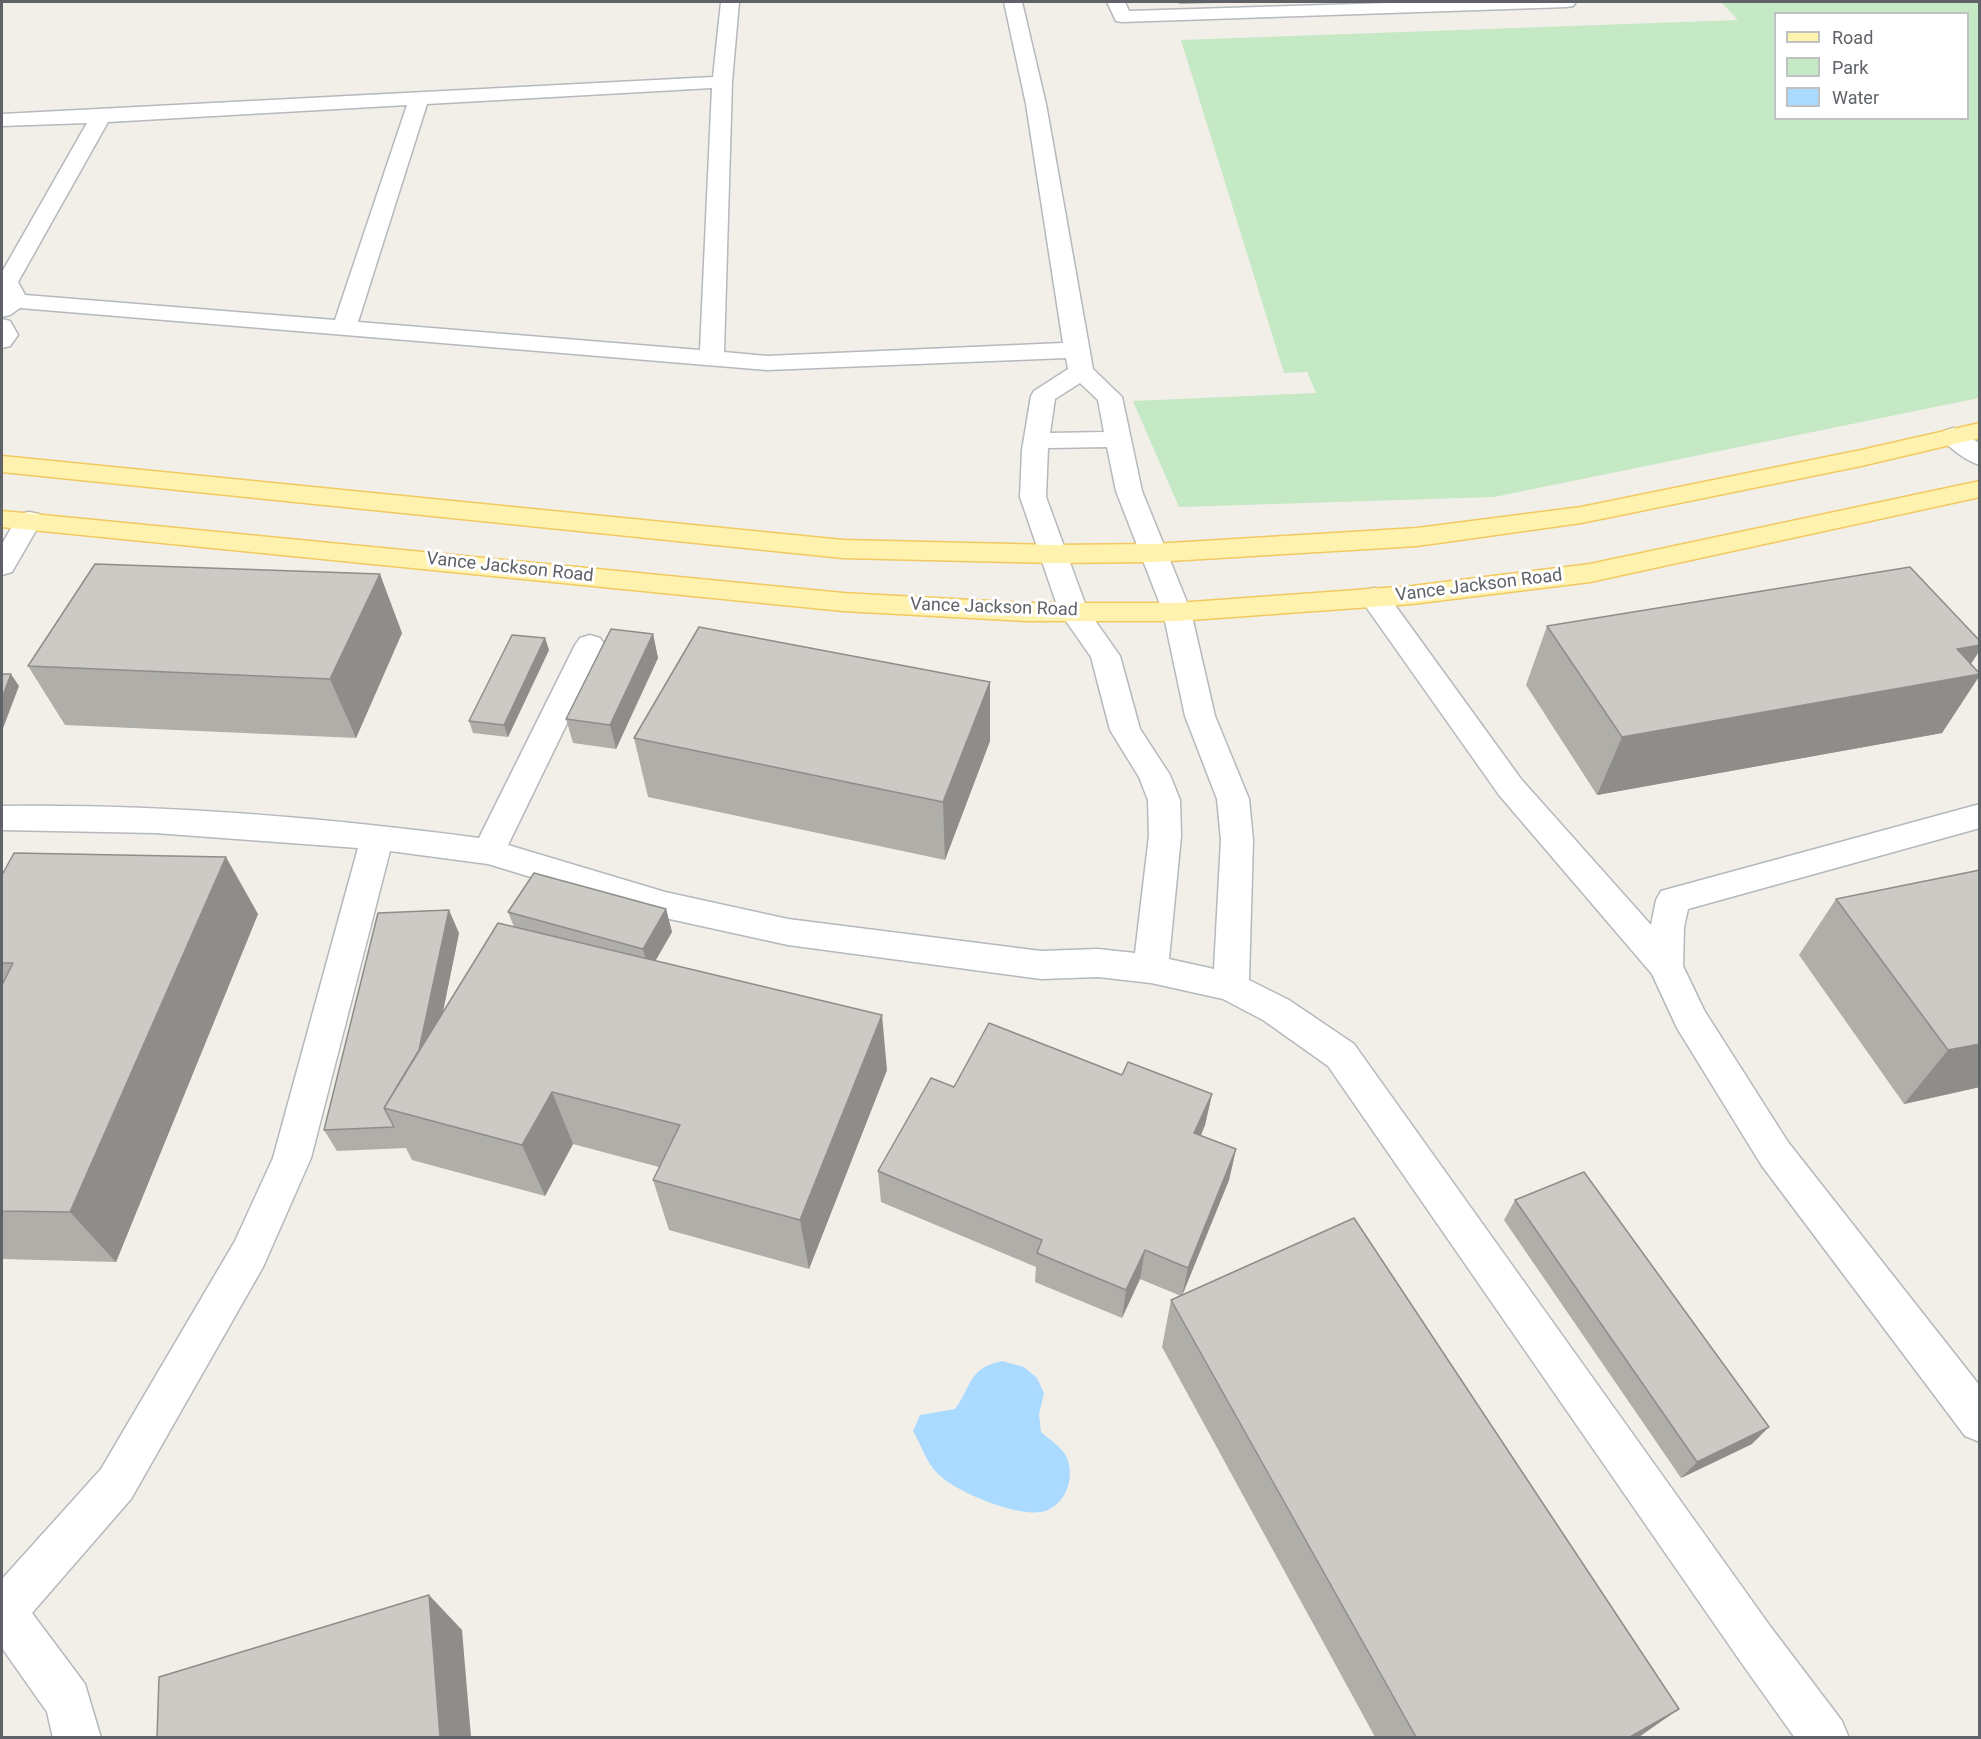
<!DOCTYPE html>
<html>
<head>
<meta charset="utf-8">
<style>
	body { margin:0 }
	#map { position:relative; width:1981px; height:1739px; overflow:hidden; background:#f1efe8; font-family:Roboto,sans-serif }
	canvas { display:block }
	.frame { position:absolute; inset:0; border:3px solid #5f6368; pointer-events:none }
	.legend { position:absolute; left:1774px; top:12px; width:195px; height:108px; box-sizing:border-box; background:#fff; border:2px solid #bfc1c3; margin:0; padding:8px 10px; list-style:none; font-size:18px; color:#5f6368 }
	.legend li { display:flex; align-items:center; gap:12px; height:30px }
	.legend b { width:30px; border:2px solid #bfc1c3 }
</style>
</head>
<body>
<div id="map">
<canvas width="1981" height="1739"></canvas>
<div class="frame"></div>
<ul class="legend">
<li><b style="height:8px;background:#fff2af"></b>Road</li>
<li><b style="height:16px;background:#c5e8c5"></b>Park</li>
<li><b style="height:16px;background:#aadaff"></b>Water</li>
</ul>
</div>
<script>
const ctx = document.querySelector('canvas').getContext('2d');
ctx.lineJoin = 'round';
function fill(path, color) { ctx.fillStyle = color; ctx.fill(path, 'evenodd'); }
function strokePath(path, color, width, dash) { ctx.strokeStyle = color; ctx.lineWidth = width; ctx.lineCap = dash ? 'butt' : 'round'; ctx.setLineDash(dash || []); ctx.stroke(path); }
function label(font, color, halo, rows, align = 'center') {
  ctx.font = font + ' Roboto,sans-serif'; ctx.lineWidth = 6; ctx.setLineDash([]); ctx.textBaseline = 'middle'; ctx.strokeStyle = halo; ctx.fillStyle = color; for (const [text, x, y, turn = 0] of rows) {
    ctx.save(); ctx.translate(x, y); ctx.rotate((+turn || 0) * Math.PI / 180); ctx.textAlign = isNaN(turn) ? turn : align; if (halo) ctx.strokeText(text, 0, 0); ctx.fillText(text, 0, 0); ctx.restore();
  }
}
fill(new Path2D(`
	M1721,2H1979V398L1494,497L1179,507L1133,401L1316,393L1307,372L1284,373L1181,40L1738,20ZM1776,14H1968V118H1776Z`), '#c5e8c5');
fill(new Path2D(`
	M1002,1361L1024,1367L1037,1378L1044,1393L1039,1414L1041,1432C1050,1440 1062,1447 1067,1458C1075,1478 1066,1504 1045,1511C1020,1519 957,1492 939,1475C926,1463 922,1446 913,1431L920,1415L955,1409C973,1385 967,1369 1002,1361Z`), '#aadaff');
const minor = new Path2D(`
	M721,2H739L732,82L724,352L767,356L1063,343L1026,104L1004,2H1022L1046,104L1093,369L1122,397L1142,491L1191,612L1215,716L1249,799L1253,840L1249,980L1289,1000L1354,1044L1770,1626L1842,1721L1849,1738H1795L1738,1658L1328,1066L1263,1020L1223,999L1151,983L1098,977L1041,979L788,945L665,918L488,864L390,851L311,1158L263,1267L131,1499L32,1613L85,1684L101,1738H53L47,1712L2,1648V1579L101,1469L235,1241L273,1158L358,848L155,833L2,830V806C160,804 321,817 479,838L575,645L580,638L590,635L600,638L605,645L508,845L665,892L788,919L1041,951L1098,949L1135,953L1149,836L1148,800L1139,777L1110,730L1091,657L1059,611L1020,497L1022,450L1031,396L1034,391L1068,369L1066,358L767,370L20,308L10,315L2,317V300L3,299L2,272L87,123L2,126V114L713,77ZM712,88L700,350L358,322L427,104ZM407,105L335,320L25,295L18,282L108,122ZM1080,383L1098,400L1104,432L1050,433L1055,399ZM1107,447L1116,491L1163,612L1185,716L1217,799L1221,840L1214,969L1169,959L1181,836L1180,800L1170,775L1140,729L1120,656L1087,609L1046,497L1048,448Z
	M1107,2H1125L1129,11L1422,2H1576L1573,6L1567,7L1122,22L1116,21Z
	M2,319L10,321L18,335L10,346L2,348Z
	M1953,428L1962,431L1980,444V465C1966,461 1949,448 1940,436L1944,431Z
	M29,512L39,514L42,520L12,572L2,575V544L19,514Z
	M1374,588L1384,590L1521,779L1651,925L1656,900L1661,891L1980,804V828L1688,909L1684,927L1683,966L1704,1010L1788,1142L1980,1386V1442L1965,1436L1762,1166L1677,1028L1652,974L1499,795L1364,604L1360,597L1364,590Z`);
const major = new Path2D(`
	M1980,423V438L1861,466L1581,523L1417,546L1153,562L1054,563L843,558L2,472V456L843,540L1054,545L1153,544L1417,528L1581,507L1861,450Z
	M1980,481V497L1590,582L1412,604L1177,621H1027L843,611L2,527V511L843,593L1027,603H1177L1412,586L1590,564Z`);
strokePath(minor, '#b5b8bc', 3);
strokePath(major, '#f2c960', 3);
fill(minor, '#fff');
fill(major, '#fff2af');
fill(new Path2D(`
	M1178,2H1251L1179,4Z
	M1547,626L1980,641V650L1971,664L1980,674V675L1942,733L1597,795L1526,685Z
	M402,633L356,738L65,725L28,666Z
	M653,634L658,658L616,749L573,743L566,719Z
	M545,638L549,650L508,737L473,733L469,721Z
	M634,738L990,741L945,860L648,797Z
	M2,875L258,914L116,1262L2,1259Z
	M1836,899L1980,1087L1904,1104L1799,955Z
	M666,909L672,932L655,961L887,1070L809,1269L669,1230L653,1180L659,1167L573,1144L545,1196L412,1160L406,1148L337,1151L324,1130L459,933L443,1012L514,927L508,912Z
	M1122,1075L1212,1094L1205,1125L1201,1136L1236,1149L1229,1180L1182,1295L1639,1737H1375L1162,1347L1171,1300L1181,1296L1140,1279L1122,1318L1035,1282L1036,1267L881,1202L878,1171L954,1087Z
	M1515,1200L1752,1444L1681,1478L1504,1220Z`), '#afaea9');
fill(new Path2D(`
	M380,574L402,633L356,738L330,679Z
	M653,634L658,658L616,749L610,725Z
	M545,638L549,650L508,737L504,725Z
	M1980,645V650L1962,677L1980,675L1942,733L1597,795L1622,737L1957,649Z
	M11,674L19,686L2,731V698Z
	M990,682V741L945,860L943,802Z
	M226,857L258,914L116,1262L70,1212Z
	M666,909L672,932L649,972L643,949Z
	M449,910L459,933L421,1118L406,1114Z
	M882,1015L887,1070L809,1269L800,1220Z
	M1980,1044V1087L1904,1104L1948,1050Z
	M552,1092L573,1144L545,1196L522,1145Z
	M1212,1094L1205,1125L1188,1164L1194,1133Z
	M1236,1149L1229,1180L1182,1296L1188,1268Z
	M1145,1250L1140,1279L1122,1318L1126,1290Z
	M1769,1427L1752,1444L1681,1478L1697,1462Z
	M429,1595L462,1630L471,1737H440Z
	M1679,1709L1639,1737H1630Z`), '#8f8d8a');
const building = new Path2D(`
	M95,564L380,574L330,679L28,666Z
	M1910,567L1980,641V645L1957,649L1980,674L1622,737L1547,626Z
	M699,627L990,682L943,802L634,738Z
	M611,629L653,634L610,725L566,719Z
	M512,635L545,638L504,725L469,721Z
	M2,674H11L2,698Z
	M14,853L226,857L70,1212L2,1211V985L13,963H2V875Z
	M1980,870V1044L1948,1050L1836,899Z
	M534,873L666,909L643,949L508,912Z
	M449,910L419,1050L384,1108L394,1127L324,1130L378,913Z
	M498,923L882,1015L800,1220L653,1180L680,1125L552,1092L522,1145L384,1108Z
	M989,1023L1122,1075L1128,1062L1212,1094L1194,1133L1236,1149L1188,1268L1145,1250L1126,1290L1037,1253L1042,1240L878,1171L931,1078L954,1087Z
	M1584,1172L1769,1427L1697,1462L1515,1200Z
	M1354,1218L1679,1709L1630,1737H1416L1171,1300Z
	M429,1595L440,1737H157L159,1677Z`);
fill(building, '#cccac5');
strokePath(building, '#8f8d8a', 1.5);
label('18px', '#5f6368', '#fff', [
	["Vance Jackson Road",510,568,6],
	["Vance Jackson Road",1479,586,-7],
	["Vance Jackson Road",994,608,2]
]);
</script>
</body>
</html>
